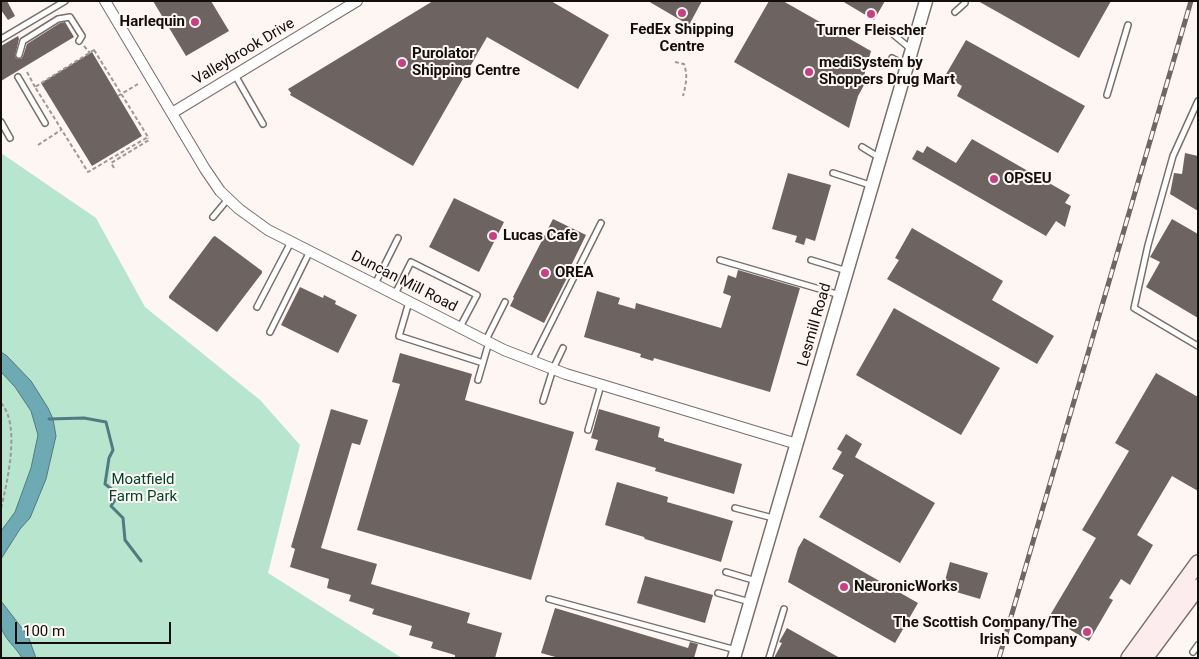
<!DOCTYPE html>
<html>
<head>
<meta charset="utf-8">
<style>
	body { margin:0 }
	#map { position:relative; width:1199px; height:659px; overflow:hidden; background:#fef6f3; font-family:Roboto,sans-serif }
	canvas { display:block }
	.frame { position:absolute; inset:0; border:2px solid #110e0c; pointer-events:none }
	.scale { position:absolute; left:15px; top:622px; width:156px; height:22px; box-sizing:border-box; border:2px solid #110e0c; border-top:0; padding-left:6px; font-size:15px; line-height:18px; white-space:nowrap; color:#110e0c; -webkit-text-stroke:4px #fef6f3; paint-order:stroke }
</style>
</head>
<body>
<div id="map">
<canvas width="1199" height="659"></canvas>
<div class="frame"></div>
<div class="scale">100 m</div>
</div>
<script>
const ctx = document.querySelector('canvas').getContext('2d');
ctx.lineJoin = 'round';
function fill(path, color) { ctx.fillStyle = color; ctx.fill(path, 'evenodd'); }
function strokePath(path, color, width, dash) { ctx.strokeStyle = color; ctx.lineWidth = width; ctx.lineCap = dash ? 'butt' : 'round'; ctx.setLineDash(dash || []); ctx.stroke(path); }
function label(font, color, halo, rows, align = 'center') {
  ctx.font = font + ' Roboto,sans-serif'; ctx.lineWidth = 4; ctx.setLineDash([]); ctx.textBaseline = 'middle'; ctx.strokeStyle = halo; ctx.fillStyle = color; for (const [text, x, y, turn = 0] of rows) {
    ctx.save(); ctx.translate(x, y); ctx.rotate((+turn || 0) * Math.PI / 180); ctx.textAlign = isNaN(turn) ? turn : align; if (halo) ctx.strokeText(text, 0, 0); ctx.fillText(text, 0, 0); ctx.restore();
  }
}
fill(new Path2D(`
	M1,153L96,218L145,307L260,400L300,445L268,573L402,658H1Z`), '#b8e5cd');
const water = new Path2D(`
	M1,352L7,356L31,381L48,408L53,419L56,436L46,479L30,518L20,529L1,559V531L15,512L31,468L38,435L31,411L15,387L1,372Z
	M1,601L28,636L36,658H22C16,647 3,638 1,626C0,618 1,609 1,601Z`);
fill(water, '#6daab4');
strokePath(water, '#517b82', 1);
strokePath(new Path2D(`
	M49,419L84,418L106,422L113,450L109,458L105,484L114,491L115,500L111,506L123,518L125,540L141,561`), '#517b82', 3);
fill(new Path2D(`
	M1,1H7L15,16L8,20L1,10Z
	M153,1H211L229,31L186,56Z
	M433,1H551L609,35L578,89L487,37L413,166L290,95L291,93L288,89Z
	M648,1H702L689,25Z
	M769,1H783L871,51L862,83L864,85L858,96L849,128L734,62Z
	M842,1H885L874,20Z
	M978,1H1111L1079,58Z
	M65,22L74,37L1,81V46L18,36L19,39L15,56L16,58L21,59L23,56L27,44L60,23Z
	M966,40L1085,106L1058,153L957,96L962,86L945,76Z
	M92,52L142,136L92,166L41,83Z
	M972,139L1070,195L1065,203L1071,206L1065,227L1056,221L1046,236L912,159L917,150L923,153L927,146L956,163Z
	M1185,153L1198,156V211L1170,194L1174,173L1182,174Z
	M788,173L831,185L815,241L806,238L804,245L795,242L797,236L772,229Z
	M454,198L504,222L479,272L429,247Z
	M553,219L586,235L566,276H568L544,323L510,306L514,298L513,297Z
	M1172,219L1198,234V318L1146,287L1160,262L1150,257Z
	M912,228L1003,281L992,300L1054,336L1037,364L887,279L899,260L895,258Z
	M215,236L262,271V273L217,332L169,298V296L213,237Z
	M738,270L800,288L770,392L654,358L653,361L640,357L641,354L584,337L597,291L620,298L618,304L635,309L636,303L721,328L731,296L723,293L728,275L736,278Z
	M300,287L323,298L324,295L336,301L335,304L357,315L338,353L281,325Z
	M894,308L1000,368L961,435L856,375Z
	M400,353L472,374L465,400L574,432L531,580L357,530L400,384L392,382Z
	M1156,373L1198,397V491L1172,476L1137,535L1153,545L1130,585L1121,579L1109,598L1113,600L1089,641L1049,617L1096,538L1082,530L1129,451L1115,443Z
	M331,409L368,420L360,445L352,443L321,548L377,564L371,584L470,613L467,623L502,633L495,658H455V655L431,648L433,642L409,635L412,626L372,614L374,609L349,601L351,595L327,588L329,579L290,567L295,549L291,547Z
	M599,409L660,427L658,437L664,439V441L742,464L734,494L655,471L656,468L595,450L598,440L591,438Z
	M846,434L862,444L855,457L935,503L900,563L819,517L844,475L832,469L842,452L837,449Z
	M617,482L668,497L667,502L733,521L721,562L645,539L644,537L605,525Z
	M804,538L918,603L895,643L788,582L798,548Z
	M950,562L988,573L980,599L943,588Z
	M645,576L713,595L705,623L637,603Z
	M555,608L688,648L690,642L698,644L694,658H559L541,653Z
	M787,628L840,658H774L782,643L779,642Z`), '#6d6461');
const service = new Path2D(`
	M955,12L965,3V1
	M894,35L912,50
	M1,39L65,1
	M19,55L23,41L58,19L70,17L82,36L79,41
	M892,58L907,66
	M235,75L263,124
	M18,77L45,123
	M1107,95L1128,25
	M1198,101L1173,156L1148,245L1134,308L1198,346
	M1,122L10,138
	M862,147L880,158
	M833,173L870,185
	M213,217L228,199
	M720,260L840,295
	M811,260L847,271
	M375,284L398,238
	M395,294L411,262L477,295L460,327
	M409,302L399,336L483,363
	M257,307L291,242
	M270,332L310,251
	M486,340L505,302
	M532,361L601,223
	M478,380L489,342
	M543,401L553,369L563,348
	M588,430L601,385
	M735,508L773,518
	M726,572L756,581
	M718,593L750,602
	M549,599L736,650
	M1193,652L1198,645
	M769,658L784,609`);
const minor = new Path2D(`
	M105,1L205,169L220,191L239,209L268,230L504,350L566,374L797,444
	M172,113L357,1`);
const tertiary = new Path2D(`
	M734,658L926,1`);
const secondary = new Path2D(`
	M1129,658L1198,563
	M1145,658L1198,587`);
strokePath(service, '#786f6b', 8);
strokePath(minor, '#786f6b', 12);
strokePath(tertiary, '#786f6b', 15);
strokePath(secondary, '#786f6b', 18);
strokePath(new Path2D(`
	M84,46L90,53
	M94,50L148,137L88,172L35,87Z
	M675,62L684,64C688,76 686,84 683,96
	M27,72L35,87
	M118,96L138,84
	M38,145L61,130
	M114,168L111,163L149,140L148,138
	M1,403C21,425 7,482 1,509`), '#9e9896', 2, [4, 2.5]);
strokePath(service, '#fff', 5);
strokePath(minor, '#fff', 10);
strokePath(tertiary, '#fff', 12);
strokePath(secondary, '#fceced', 15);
const rail = new Path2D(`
	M999,658L1191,1`);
strokePath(rail, '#6d6866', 5);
strokePath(rail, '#fef6f3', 3, [9]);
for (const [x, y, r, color] of [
	[682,13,5,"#c64183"],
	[871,14,5,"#c64183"],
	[195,22,5,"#c64183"],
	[402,63,5,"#c64183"],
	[809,72,5,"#c64183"],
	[994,179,5,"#c64183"],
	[493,236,5,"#c64183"],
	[545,273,5,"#c64183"],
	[844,587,5,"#c64183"],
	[1087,632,5,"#c64183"]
]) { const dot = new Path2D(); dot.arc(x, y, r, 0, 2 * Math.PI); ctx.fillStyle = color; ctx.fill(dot); strokePath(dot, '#fef6f3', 2); }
label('bold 15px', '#110e0c', '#fef6f3', [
	["Harlequin",185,22,"right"],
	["FedEx Shipping",682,30,"center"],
	["Centre",682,47,"center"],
	["Turner Fleischer",871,31,"center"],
	["Purolator",412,54],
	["Shipping Centre",412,71],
	["mediSystem by",819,63],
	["Shoppers Drug Mart",819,80],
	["OPSEU",1004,179],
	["Lucas Cafe",503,236],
	["OREA",555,273],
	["NeuronicWorks",854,587],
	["The Scottish Company/The",1077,623,"right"],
	["Irish Company",1077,640,"right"]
], 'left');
label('15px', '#110e0c', '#fef6f3', [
	["Valleybrook Drive",244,52,-31],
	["Duncan Mill Road",404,282,27],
	["Lesmill Road",815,325,-74]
]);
label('15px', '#00442c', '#fef6f3', [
	["Moatfield",143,480],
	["Farm Park",143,497]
]);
</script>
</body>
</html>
